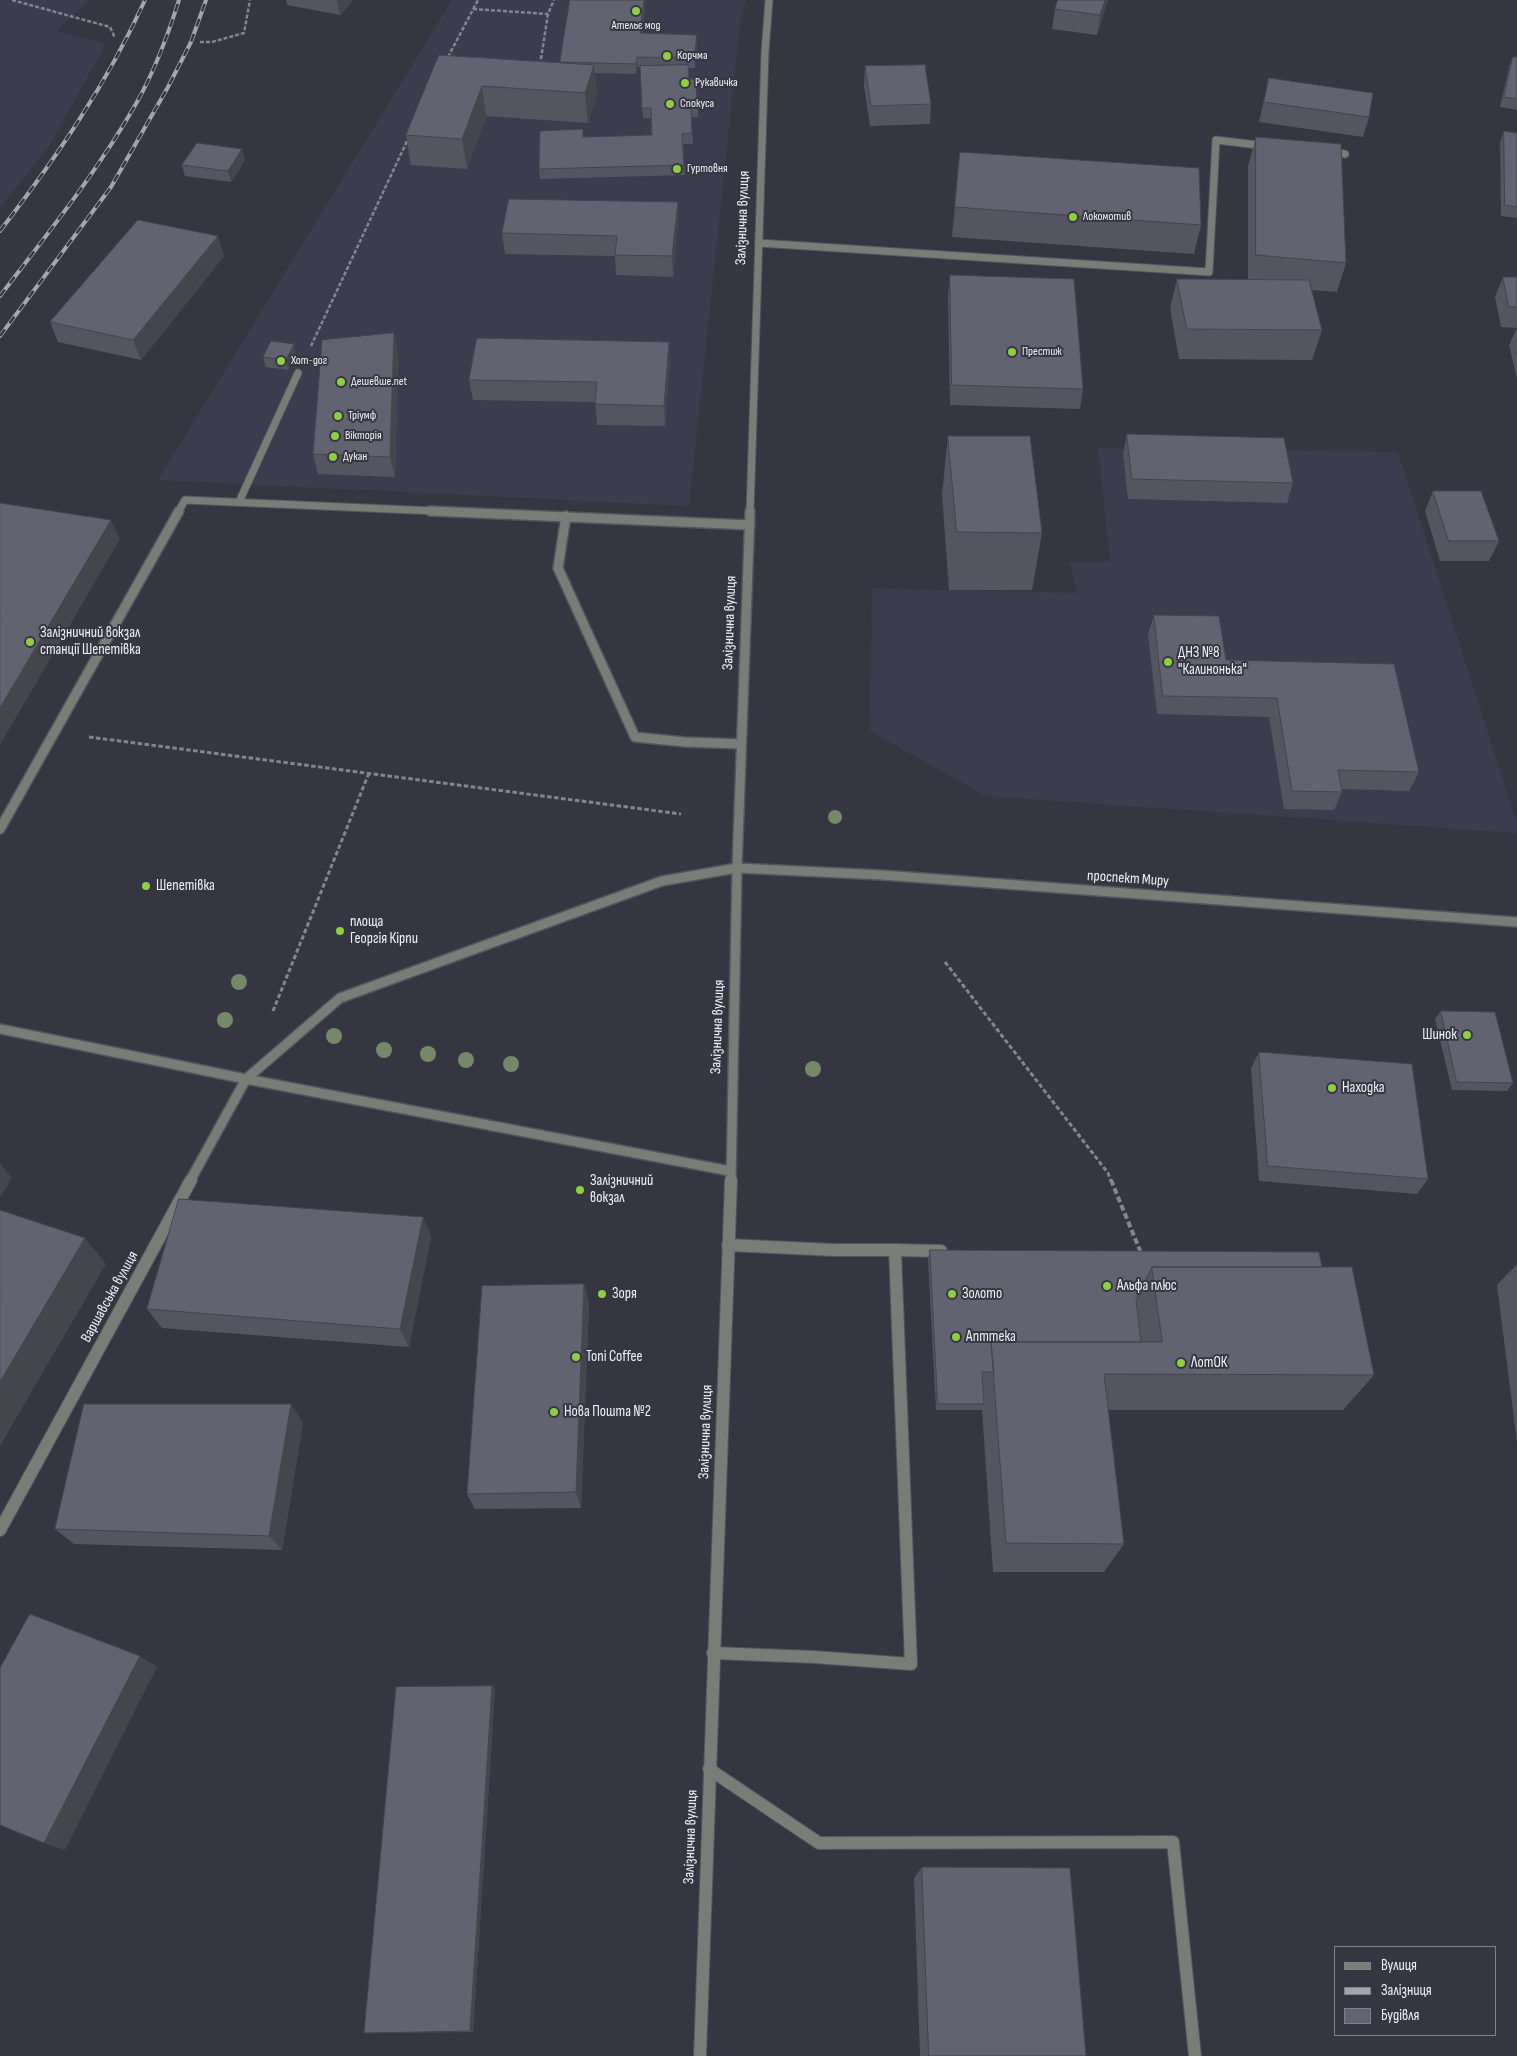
<!DOCTYPE html>
<html>
<head>
<meta charset="utf-8">
<style>
	body { margin:0 }
	#map { position:relative; width:1517px; height:2056px; overflow:hidden; background:#353641; font-family:"Sofia Sans Condensed",sans-serif }
	canvas { display:block }
	.legend { position:absolute; left:1334px; top:1946px; width:162px; height:90px; box-sizing:border-box; background:#353641; border:1px solid #80818b; margin:0; padding:6px 9px; list-style:none; font-size:15px; color:#f1f2f9 }
	.legend li { display:flex; align-items:center; gap:10px; height:25px }
	.legend b { width:25px; border:1px solid #80818b }
</style>
</head>
<body>
<div id="map">
<canvas width="1517" height="2056"></canvas>
<ul class="legend">
<li><b style="height:6px;background:#797c77"></b>Вулиця</li>
<li><b style="height:6px;background:#a4a5ae"></b>Залізниця</li>
<li><b style="height:14px;background:#626370"></b>Будівля</li>
</ul>
</div>
<script>
const ctx = document.querySelector('canvas').getContext('2d');
ctx.lineJoin = 'round';
function fill(path, color) { ctx.fillStyle = color; ctx.fill(path, 'evenodd'); }
function strokePath(path, color, width, dash) { ctx.strokeStyle = color; ctx.lineWidth = width; ctx.lineCap = dash ? 'butt' : 'round'; ctx.setLineDash(dash || []); ctx.stroke(path); }
function label(font, color, halo, rows, align = 'center') {
  ctx.font = font + ' "Sofia Sans Condensed",sans-serif'; ctx.lineWidth = 4; ctx.setLineDash([]); ctx.textBaseline = 'middle'; ctx.strokeStyle = halo; ctx.fillStyle = color; for (const [text, x, y, turn = 0] of rows) {
    ctx.save(); ctx.translate(x, y); ctx.rotate((+turn || 0) * Math.PI / 180); ctx.textAlign = isNaN(turn) ? turn : align; if (halo) ctx.strokeText(text, 0, 0); ctx.fillText(text, 0, 0); ctx.restore();
  }
}
fill(new Path2D(`
	M0,0H89L56,31L106,44L49,146L0,208Z
	M452,0H746L740,23L689,506L158,480Z
	M1098,448L1398,452L1517,824V833L986,796L870,731L872,588L1077,593L1070,563L1110,561Z`), '#3b3d4e');
const laneFar2 = new Path2D(`
	M1328,152L1345,154
	M759,243L1209,272L1216,140L1266,146
	M239,502L298,373
	M178,512L185,500L458,512`);
const laneFar1 = new Path2D(`
	M430,511L750,525
	M566,516L558,568L635,737L685,742L741,744
	M0,829L179,511
	M0,1029L246,1079L730,1171
	M246,1079L340,998L662,881L737,868`);
const lane = new Path2D(`
	M728,1245L834,1250H895
	M713,1653L814,1657L911,1664L895,1250L941,1251
	M709,1769L819,1843L1173,1842L1195,2056`);
const streetFar2 = new Path2D(`
	M750,512L765,52L769,0`);
const streetFar1 = new Path2D(`
	M737,868L882,875L1517,922
	M190,1181L246,1079
	M731,1181L737,868L750,511`);
const street = new Path2D(`
	M0,1530L191,1180
	M700,2056L731,1180`);
strokePath(laneFar2, '#53545e', 9);
strokePath(laneFar1, '#53545e', 12);
strokePath(lane, '#53545e', 14);
strokePath(streetFar2, '#53545e', 9);
strokePath(streetFar1, '#53545e', 12);
strokePath(street, '#53545e', 14);
strokePath(new Path2D(`
	M12,0L110,27L115,38
	M473,9L548,14
	M200,42H212L244,33L250,0
	M448,57L478,0
	M540,65L548,14L554,0
	M311,346L408,139`), '#84858e', 2.5, [4, 2]);
strokePath(new Path2D(`
	M89,737L681,814
	M945,962L1108,1173L1111,1181
	M273,1011L369,773`), '#84858e', 3, [4.5, 2.5]);
strokePath(new Path2D(`
	M1111,1180L1141,1253`), '#84858e', 4, [6, 3]);
strokePath(laneFar2, '#797c77', 7);
strokePath(laneFar1, '#797c77', 9);
strokePath(lane, '#797c77', 12);
strokePath(streetFar2, '#797c77', 7);
strokePath(streetFar1, '#797c77', 9);
strokePath(street, '#797c77', 12);
const rail = new Path2D(`
	M0,231C56,158 107,84 145,0
	M0,296C48,233 98,171 137,102C155,70 168,35 179,0
	M0,336L111,187L168,87L191,42L206,0`);
strokePath(rail, '#a4a5ae', 4);
strokePath(rail, '#353641', 2.5, [8]);
ctx.fillStyle = '#758868';
for (const [x, y, r] of [
	[835,817,7],
	[239,982,8],
	[225,1020,8],
	[334,1036,8],
	[384,1050,8],
	[428,1054,8],
	[466,1060,8],
	[511,1064,8],
	[813,1069,8]
]) { ctx.beginPath(); ctx.arc(x, y, r, 0, 2 * Math.PI); ctx.fill(); }
fill(new Path2D(`
	M286,0H353L340,15L287,5Z
	M570,0H646L642,34L697,45L695,68H688L689,79L698,106V117H691L693,144H683L685,175L540,179L539,169L584,137L652,135L651,118H643L640,67H637L636,74L595,73L597,94L588,123L486,116L467,169L411,165L406,135L439,55L560,63Z
	M1058,0H1108L1097,35L1052,29L1055,9Z
	M1513,57H1517V110L1500,107L1509,67Z
	M865,66L931,104L930,124L870,126L864,86Z
	M1269,78L1369,117L1363,137L1259,122Z
	M1504,131L1517,133V218L1501,216L1500,142Z
	M1256,137L1346,263L1337,292L1311,290L1322,330L1312,360L1179,359L1170,308L1177,279H1248V166Z
	M960,152L1201,225L1194,254L952,237Z
	M245,160L231,182L185,176L182,165Z
	M678,202V223L673,277L616,275L615,256L505,254L502,233Z
	M218,236L224,256L141,360L58,342L50,322Z
	M950,275L1083,389L1080,409L950,405L948,295Z
	M1503,277H1517V379L1509,345L1517,328L1501,327L1495,297Z
	M394,333L398,354L395,477L318,474L313,454Z
	M296,355L288,370L266,367L263,357Z
	M670,362L665,426L597,425L595,402L473,400L469,380Z
	M1127,434L1293,483L1287,503L1128,499L1123,454Z
	M948,436L1042,533L1032,590H949L942,494Z
	M1433,491L1499,541L1489,561H1440L1425,511Z
	M1154,615L1226,660L1419,772L1409,791L1342,789V792L1334,810L1284,809L1269,717L1157,714L1148,634Z
	M1441,1011L1513,1083L1507,1091L1452,1090L1435,1019Z
	M1259,1052L1428,1179L1417,1194L1259,1181L1251,1068Z
	M423,1217L431,1237L409,1347L162,1328L147,1309Z
	M930,1250L1322,1267L1374,1375L1343,1410H1108L1124,1544L1104,1572H993L982,1410H936L928,1258Z
	M1517,1264V1443L1497,1285Z
	M584,1284L589,1303L581,1508L475,1509L467,1494Z
	M303,1422L282,1550L74,1544L55,1529Z
	M492,1686L495,1690L473,2032L364,2033Z
	M922,1867L1086,2056H920L914,1878Z`), '#545560');
fill(new Path2D(`
	M337,0H353L340,15Z
	M644,0H646L640,44V33Z
	M1105,0H1108L1097,35L1100,15Z
	M697,35V45L695,68L694,58Z
	M637,57V67L636,74V64Z
	M594,65L597,94L588,123L585,93Z
	M482,86L486,116L467,169L462,139Z
	M242,149L245,160L231,182L228,171Z
	M678,202V223L673,277L672,256Z
	M218,236L224,256L141,360L133,340Z
	M394,333L398,354L395,477L390,457Z
	M669,342L670,362L665,426L664,406Z
	M294,344L296,355L288,370L286,360Z
	M111,520L120,539L0,745V708Z
	M0,1163L12,1178L0,1197Z
	M423,1217L431,1237L409,1347L400,1329Z
	M85,1238L106,1264L0,1446V1382Z
	M584,1284L589,1303L581,1508L576,1492Z
	M291,1404L303,1422L282,1550L269,1536Z
	M140,1656L157,1667L65,1850L44,1843Z
	M492,1686L495,1690L473,2032L470,2031Z`), '#45454e');
const building = new Path2D(`
	M570,0H644L640,33L697,35L694,58L637,57L636,64L560,62Z
	M1058,0H1105L1100,15L1055,9Z
	M439,55L594,65L585,93L482,86L462,139L406,135Z
	M1513,57H1517V99L1504,97Z
	M688,65L689,79H695L698,106L691,107L692,133L682,134L684,165L539,169L540,131L583,129V137L652,135L651,108H642L640,66Z
	M925,65L931,104L871,106L865,66Z
	M1269,78L1373,93L1369,117L1264,102Z
	M1504,131L1517,133V207L1505,205Z
	M1256,137L1341,144L1346,263L1256,255Z
	M197,143L242,149L228,171L182,165Z
	M960,152L1199,168L1201,225L955,207Z
	M509,199L678,202L672,256L615,255L617,236L502,233Z
	M138,220L218,236L133,340L50,322Z
	M950,275L1074,279L1083,389L952,385Z
	M1503,277H1517V307H1509Z
	M1177,279L1309,280L1322,330L1187,329Z
	M394,333L390,457L313,454L322,340Z
	M477,338L669,342L664,406L595,404L597,382L469,380Z
	M271,341L294,344L286,360L263,357Z
	M1127,434L1284,438L1293,483L1132,479Z
	M948,436H1030L1042,533L957,532Z
	M1433,491H1481L1499,541H1449Z
	M0,503L111,520L0,708Z
	M1154,615L1219,616L1226,660L1394,664L1419,772L1338,770L1342,792L1292,791L1277,698L1163,696Z
	M1441,1011L1495,1012L1513,1083L1457,1082Z
	M1259,1052L1412,1064L1428,1179L1268,1166Z
	M179,1199L423,1217L400,1329L147,1309Z
	M0,1210L85,1238L0,1382Z
	M930,1250L1319,1252L1322,1267H1152L1136,1300L1141,1342H991L994,1372H982L984,1404H938Z
	M1152,1267H1352L1374,1375L1104,1374L1124,1544L1006,1543L991,1342H1162Z
	M584,1284L576,1492L467,1494L482,1286Z
	M84,1404H291L269,1536L55,1529Z
	M30,1614L140,1656L44,1843L0,1825V1668Z
	M492,1686L470,2031L364,2033L396,1687Z
	M922,1867L1070,1868L1086,2056H929Z`);
fill(building, '#626370');
strokePath(building, '#45454e', 1);
for (const [x, y, r, color] of [
	[636,11,5,"#8fcd42"],
	[667,56,5,"#8fcd42"],
	[685,83,5,"#8fcd42"],
	[670,104,5,"#8fcd42"],
	[677,169,5,"#8fcd42"],
	[1073,217,5,"#8fcd42"],
	[1012,352,5,"#8fcd42"],
	[281,361,5,"#8fcd42"],
	[341,382,5,"#8fcd42"],
	[338,416,5,"#8fcd42"],
	[335,436,5,"#8fcd42"],
	[333,457,5,"#8fcd42"],
	[30,642,5,"#8fcd42"],
	[1168,662,5,"#8fcd42"],
	[146,886,5,"#8fcd42"],
	[340,931,5,"#8fcd42"],
	[1467,1035,5,"#8fcd42"],
	[1332,1088,5,"#8fcd42"],
	[580,1190,5,"#8fcd42"],
	[1107,1286,5,"#8fcd42"],
	[602,1294,5,"#8fcd42"],
	[952,1294,5,"#8fcd42"],
	[956,1337,5,"#8fcd42"],
	[576,1357,5,"#8fcd42"],
	[1181,1363,5,"#8fcd42"],
	[554,1412,5,"#8fcd42"]
]) { const dot = new Path2D(); dot.arc(x, y, r, 0, 2 * Math.PI); ctx.fillStyle = color; ctx.fill(dot); strokePath(dot, '#353641', 2); }
label('12px', '#f1f2f9', '#353641', [
	["Ательє мод",636,26,"center"],
	["Корчма",677,56],
	["Рукавичка",695,83],
	["Спокуса",680,104],
	["Гуртовня",687,169],
	["Локомотив",1083,217],
	["Престиж",1022,352],
	["Хот-дог",291,361],
	["Дешевше.net",351,382],
	["Тріумф",348,416],
	["Вікторія",345,436],
	["Дукан",343,457]
], 'left');
label('15px', '#f1f2f9', '#353641', [
	["Залізнична вулиця",743,218,-88],
	["Залізнична вулиця",730,623,-88],
	["проспект Миру",1128,879,4],
	["Залізнична вулиця",718,1027,-88],
	["Варшавська вулиця",110,1297,-61],
	["Залізнична вулиця",706,1432,-88],
	["Залізнична вулиця",691,1837,-88]
]);
label('15px', '#f1f2f9', '#353641', [
	["Залізничний вокзал",40,633],
	["станції Шепетівка",40,650],
	["ДНЗ №8",1178,653],
	["\"Калинонька\"",1178,670],
	["Шепетівка",156,886],
	["площа",350,922],
	["Георгія Кірпи",350,939],
	["Шинок",1457,1035,"right"],
	["Находка",1342,1088],
	["Залізничний",590,1181],
	["вокзал",590,1198],
	["Альфа плюс",1117,1286],
	["Зоря",612,1294],
	["Золото",962,1294],
	["Апттека",966,1337],
	["Toni Coffee",586,1357],
	["ЛотОК",1191,1363],
	["Нова Пошта №2",564,1412]
], 'left');
</script>
</body>
</html>
